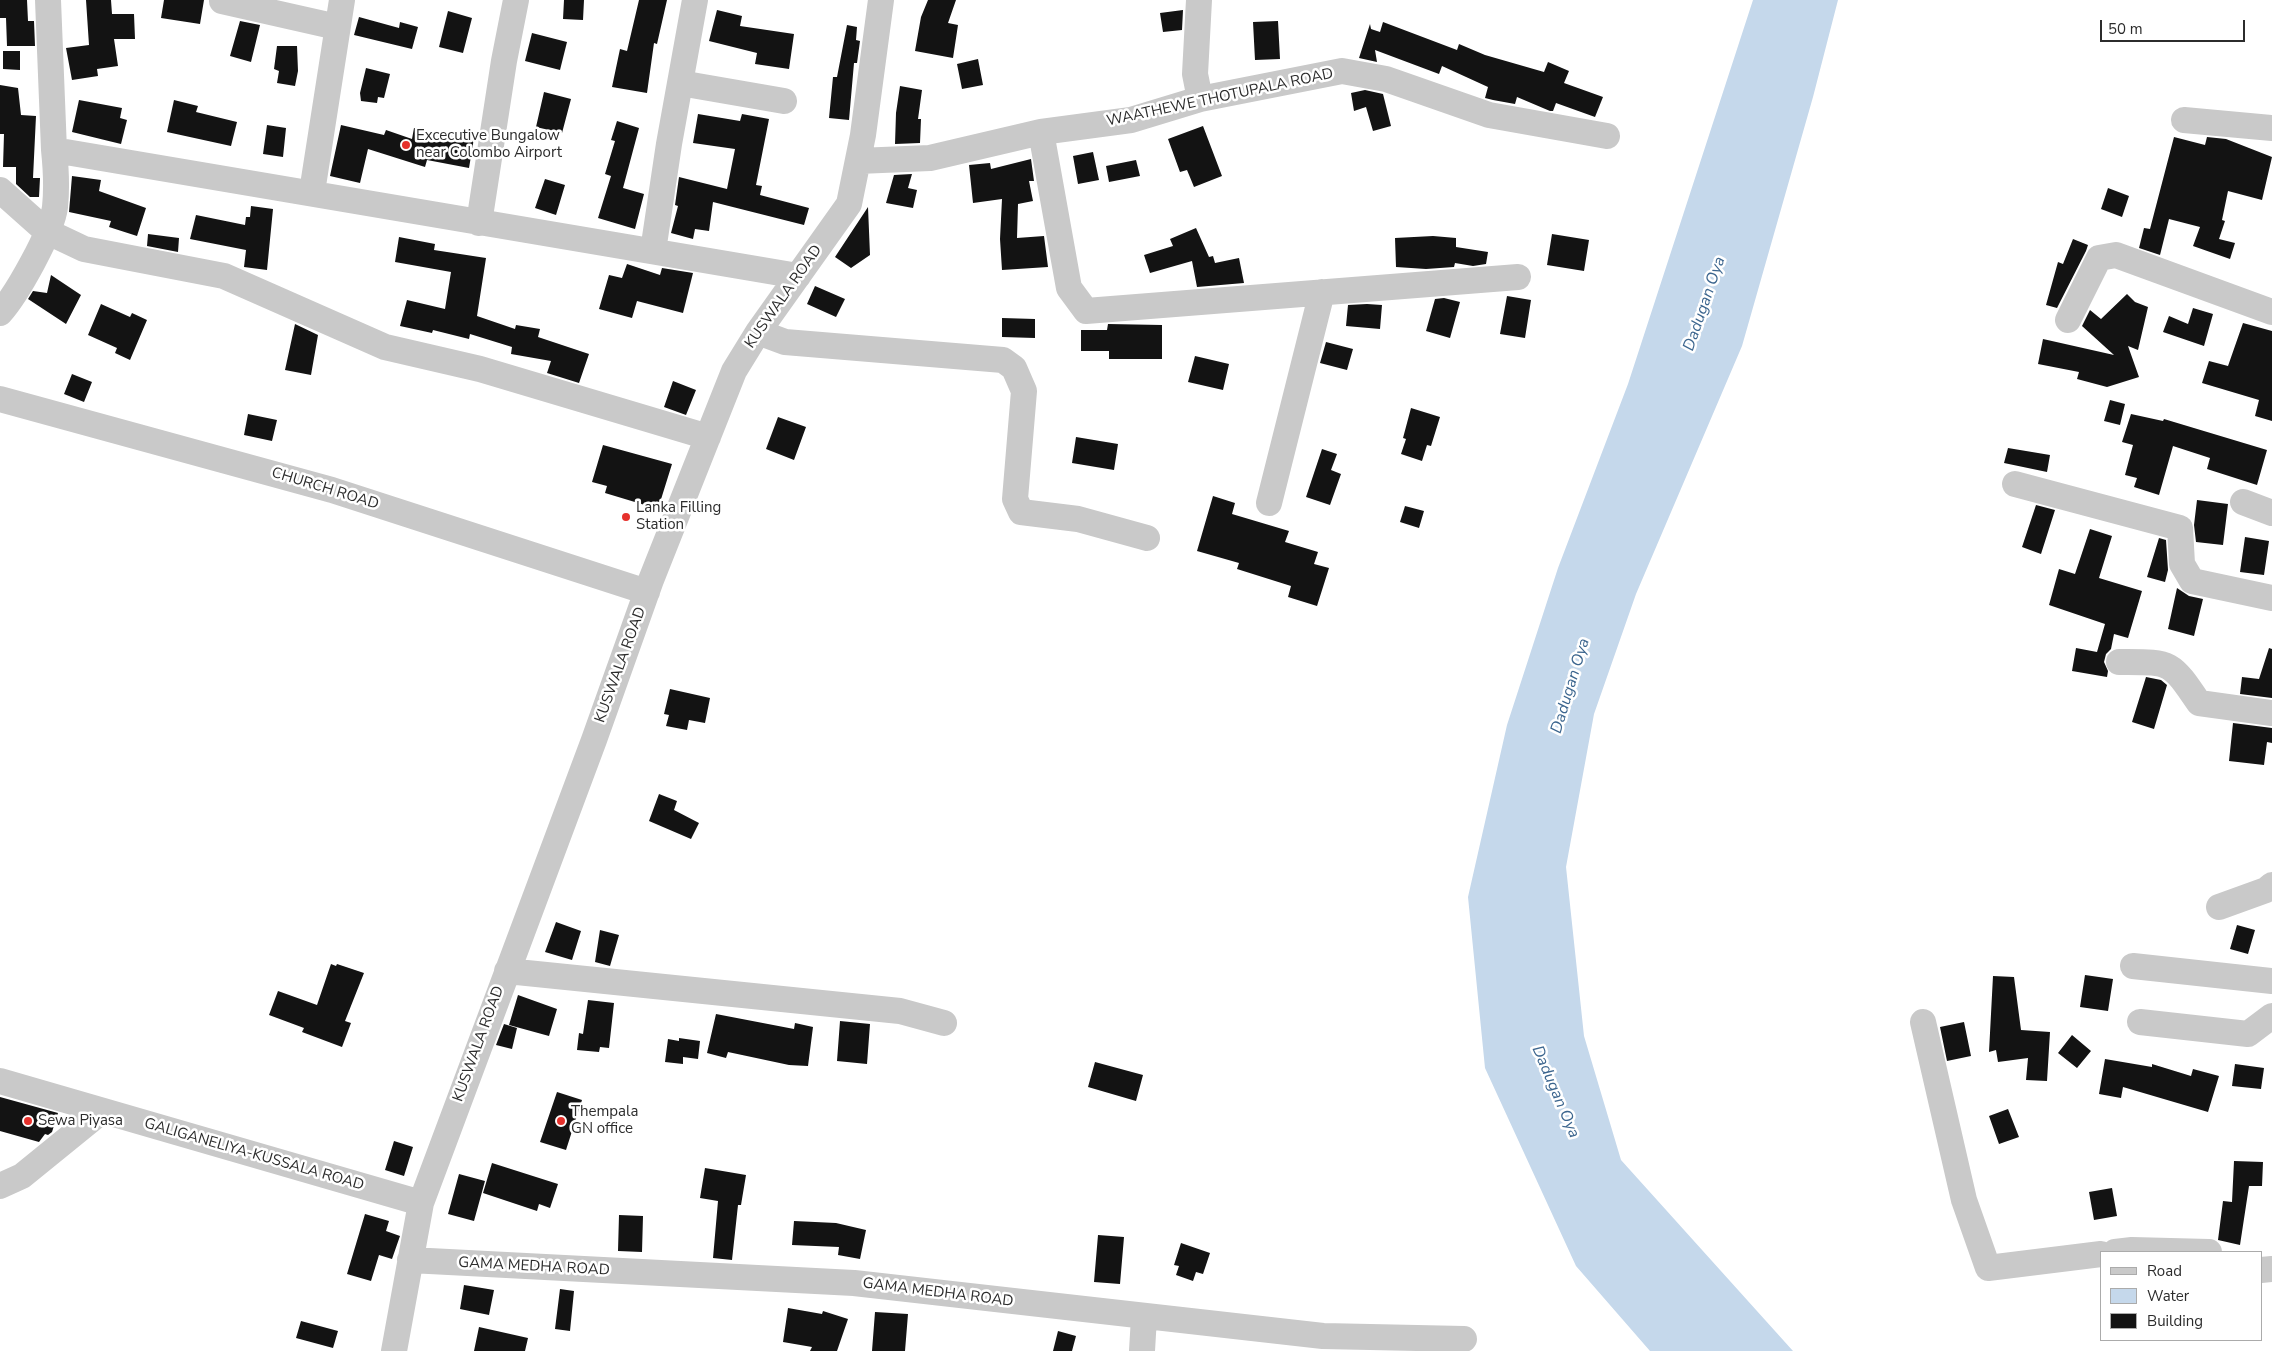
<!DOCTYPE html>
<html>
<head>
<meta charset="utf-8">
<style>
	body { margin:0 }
	#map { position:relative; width:2272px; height:1351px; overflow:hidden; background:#fff; font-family:"Nunito Sans",sans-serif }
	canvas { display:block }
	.legend { position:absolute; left:2100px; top:1251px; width:162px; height:90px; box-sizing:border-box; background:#fff; border:1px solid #ababab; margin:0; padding:6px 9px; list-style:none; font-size:15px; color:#2c2c2c }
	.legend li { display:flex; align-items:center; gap:10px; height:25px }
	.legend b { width:25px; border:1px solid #ababab }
	.scale { position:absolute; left:2100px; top:20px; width:145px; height:22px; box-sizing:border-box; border:2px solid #2c2c2c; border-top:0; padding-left:6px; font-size:15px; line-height:18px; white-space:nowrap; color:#2c2c2c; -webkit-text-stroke:4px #fff; paint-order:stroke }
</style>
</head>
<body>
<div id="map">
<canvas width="2272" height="1351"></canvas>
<ul class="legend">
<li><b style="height:6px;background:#c9c9c9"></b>Road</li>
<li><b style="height:14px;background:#c5d8eb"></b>Water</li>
<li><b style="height:14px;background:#131313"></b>Building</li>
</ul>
<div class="scale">50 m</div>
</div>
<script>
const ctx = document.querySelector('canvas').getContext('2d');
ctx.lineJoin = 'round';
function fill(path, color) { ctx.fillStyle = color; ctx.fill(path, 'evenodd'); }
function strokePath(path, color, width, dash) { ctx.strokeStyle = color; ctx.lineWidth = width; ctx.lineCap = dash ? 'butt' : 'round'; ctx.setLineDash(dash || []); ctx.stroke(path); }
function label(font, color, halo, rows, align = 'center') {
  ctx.font = font + ' "Nunito Sans",sans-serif'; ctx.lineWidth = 5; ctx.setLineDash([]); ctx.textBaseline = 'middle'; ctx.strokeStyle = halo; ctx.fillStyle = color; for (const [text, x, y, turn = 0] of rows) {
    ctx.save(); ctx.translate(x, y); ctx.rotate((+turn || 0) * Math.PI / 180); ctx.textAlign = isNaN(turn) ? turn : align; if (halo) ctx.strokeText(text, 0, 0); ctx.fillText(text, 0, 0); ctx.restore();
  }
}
fill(new Path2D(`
	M1753,0H1838L1813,97L1742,346L1636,594L1594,714L1566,867L1584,1036L1621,1160L1793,1351H1650L1576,1266L1485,1068L1468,897L1507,725L1558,568L1628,384Z`), '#c5d8eb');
fill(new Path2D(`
	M0,0H27L28,21H34L35,46H7L6,18H0Z
	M86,0H111L112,14H134L135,39H114L118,66L97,69L98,76L72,80L66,48L89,45Z
	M164,0H204L200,24L161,18Z
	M564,0H584L583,20L563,19Z
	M639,0H667L657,44L654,43L647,93L612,87L620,49L627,51Z
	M928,0H956L948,23L958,25L953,58L915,51L921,17Z
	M717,10L742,16L740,26L794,34L789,69L755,64L757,53L709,41Z
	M1183,10L1182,30L1163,32L1160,13Z
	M448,11L472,18L463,53L439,47Z
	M359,17L399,28L400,22L418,27L412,49L354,35Z
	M240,21L260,25L251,62L230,56Z
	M1278,21L1280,59L1255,60L1253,22Z
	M1383,22L1457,50L1459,44L1485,55L1544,72L1548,62L1569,71L1564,83L1603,97L1595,117L1556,103L1553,111H1550L1517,97L1515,104L1493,100L1485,98L1488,87L1442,66L1439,74L1375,50L1377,62L1359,58L1370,24L1371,29L1380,32Z
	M847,25L857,27L856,40L860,41L857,63H854L849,120L829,118L833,77H837Z
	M532,33L567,42L560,70L525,61Z
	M277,46H297L298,71L295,86L277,83L279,71L274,69Z
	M3,51H20V70L3,69Z
	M978,59L983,85L962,89L957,64Z
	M366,68L390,74L384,98L378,97L377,103L361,101L360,93Z
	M0,85L18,88L21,115L36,116L33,178H40L39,197H30L16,184V167H3L4,134H0Z
	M900,86L922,90L918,119H921L920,143L895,144L896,113Z
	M1365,90L1383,94L1391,126L1373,131L1366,107L1354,111L1351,93Z
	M544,92L571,99L562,133L536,127Z
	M79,100L122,108L120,118L127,120L121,144L72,132Z
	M174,100L198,106L196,112L237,122L231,146L167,132Z
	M698,114L740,121L742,114L769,119L756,185L762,186L760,195L809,208L804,225L713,202L709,231L695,229L693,239L671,233L678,206L675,205L679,177L727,189L735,149L693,143Z
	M617,121L639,128L623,188L644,194L635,229L598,218L611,176L605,174L615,141L611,140Z
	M267,125L286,128L283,157L263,154Z
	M341,125L384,135L386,130L412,139L414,128L447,137L448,134L474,138L469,168L427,160L425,167L368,149L360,183L330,176Z
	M1203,126L1222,176L1194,187L1187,170L1180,172L1168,139Z
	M2174,137L2205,145L2207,137L2226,139L2272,157L2262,200L2228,191L2222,220L2225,221L2219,239L2235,243L2230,259L2193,246L2200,227L2169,219L2160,255L2139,248L2144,228L2150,229Z
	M1093,152L1099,180L1078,184L1073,156Z
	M1031,159L1034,181H1029L1033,201L1018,204L1017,238L1044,236L1048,267L1002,270L1000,239L1002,199L973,203L969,165L990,163L991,169Z
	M1136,160L1140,176L1109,182L1106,166Z
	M912,174L908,188L917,190L913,208L886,203L894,175Z
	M72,176L101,180L99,191L146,208L137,236L109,227L111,221L69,212Z
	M545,179L565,185L556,215L535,208Z
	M2108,188L2129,196L2122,217L2101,209Z
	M251,206L273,209L267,270L244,267L246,250L190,239L196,215L245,225L246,217H250Z
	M868,207L870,255L851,268L835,257Z
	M1196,228L1209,257L1213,256L1215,263L1239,258L1244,283L1197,287L1192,261L1150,273L1144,255L1173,246L1170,239Z
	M148,234L179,238L178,252L147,246Z
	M1552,234L1589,240L1584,271L1547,265Z
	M1433,236L1456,238V247L1488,252L1486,264L1473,266L1455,263L1454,267L1426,269L1396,267L1395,238Z
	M399,237L435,244L434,250L486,258L477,316L515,329L516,325L540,329L538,337L589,354L579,383L547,373L551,361L511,354L512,347L470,334L469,339L433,330L432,333L400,326L407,300L445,309L451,272L395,262Z
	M2073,239L2088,245L2086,251L2057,308L2046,305L2058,262L2063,264Z
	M627,264L660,275L662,268L693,273L683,313L637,301L632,318L599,309L609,275L622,278Z
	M51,275L81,295L66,324L28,299L33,291L47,293Z
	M815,286L845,299L836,317L807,304Z
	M2127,294L2135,302L2148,307L2138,350L2128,346L2139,377L2107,387L2077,379L2079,372L2038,364L2043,339L2114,355L2082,326L2090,310L2101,319Z
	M1507,296L1531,300L1525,338L1500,334Z
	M1444,298L1460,302L1450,338L1426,331L1435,299Z
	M101,304L130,317L132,313L147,320L130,360L115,353L117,348L88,335Z
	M1367,304L1382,305L1380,329L1346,326L1348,305Z
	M2193,308L2213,314L2204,346L2163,332L2169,316L2188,324Z
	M1002,318L1035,319V338L1002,337Z
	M2243,323L2272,331V421L2255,416L2259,400L2202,383L2209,361L2228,366Z
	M295,324L318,335L311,375L285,370Z
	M1108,324L1162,325V359H1109V351H1081V330H1107Z
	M1326,342L1353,349L1347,370L1320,363Z
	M1195,356L1229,364L1223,390L1188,382Z
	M72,374L92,382L84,402L64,394Z
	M673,381L696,390L686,415L664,407Z
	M2110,400L2125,404L2120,425L2104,421Z
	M1411,408L1440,417L1431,446L1427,445L1422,461L1401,454L1406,439L1403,438Z
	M248,414L277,420L272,441L244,435Z
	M2131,414L2163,421L2164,419L2267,450L2257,485L2207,469L2210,458L2173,446L2159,495L2134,487L2137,478L2125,475L2133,445L2122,442Z
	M778,417L806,427L794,460L766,449Z
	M1076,437L1118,444L1114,470L1072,463Z
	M603,445L672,464L658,509L605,493L607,486L592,482Z
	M2008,448L2050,455L2047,472L2004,463Z
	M1322,449L1337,454L1331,470L1341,474L1330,505L1306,497Z
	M1213,496L1235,503L1232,514L1289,531L1285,542L1318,552L1314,564L1329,568L1317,606L1288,597L1291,586L1237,569L1239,563L1197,551Z
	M2197,500L2228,504L2223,545L2196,542L2194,525Z
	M2036,505L2055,510L2041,554L2022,547Z
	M1405,506L1424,511L1419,528L1400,522Z
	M2090,529L2112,536L2099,578L2142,591L2128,638L2114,634L2111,649L2106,654L2104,662L2108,671L2107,677L2072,671L2076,648L2097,652L2105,624L2049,605L2059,569L2075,574Z
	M2245,537L2269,541L2264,575L2240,572Z
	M2159,538L2166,540L2168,570L2165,582L2147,577Z
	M2177,588L2189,596L2203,599L2194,636L2168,629Z
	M2269,648L2272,649V698L2240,694L2242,677L2259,679Z
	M2146,677L2161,680L2167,685L2154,729L2132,722Z
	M670,689L710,698L705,723L689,720L687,730L666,726L669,715L664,714Z
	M2233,723L2272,728V743L2267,742L2264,765L2229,761Z
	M659,794L677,801L674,810L699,823L691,839L649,821Z
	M556,922L581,931L572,960L545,952Z
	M2237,925L2255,930L2248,954L2230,949Z
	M600,930L619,935L610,966L595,962Z
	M331,964L336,966L337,964L364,973L345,1021L351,1023L342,1047L302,1032L304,1028L269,1015L278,991L317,1005Z
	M2085,975L2113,979L2108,1011L2080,1007Z
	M1993,976L2014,977L2021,1030L2050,1032L2047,1081L2026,1080L2028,1058L1998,1062L1996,1050L1989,1052Z
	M518,995L557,1009L549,1036L509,1025Z
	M588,1000L614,1003L609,1048L600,1047L599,1052L577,1050L579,1033L583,1034Z
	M716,1014L794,1029L795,1023L813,1027L808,1066L789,1065L728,1052L726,1058L707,1053Z
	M840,1021L870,1024L867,1064L837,1061Z
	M1964,1022L1971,1056L1947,1061L1940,1027Z
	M504,1024L517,1028L512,1049L496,1045Z
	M2072,1035L2091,1051L2077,1068L2058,1053Z
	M679,1038L700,1041L698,1059L683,1057V1064L665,1062L668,1039L679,1041Z
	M2105,1059L2152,1067V1064L2191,1076L2193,1069L2219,1076L2208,1112L2123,1087L2121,1098L2099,1094Z
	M1095,1062L1143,1075L1136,1101L1088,1087Z
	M2235,1064L2264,1068L2261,1089L2232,1086Z
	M557,1092L582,1100L566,1150L540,1142Z
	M0,1097L58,1113L52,1132L48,1135L45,1134L39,1142L0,1131Z
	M2008,1109L2019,1137L1999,1144L1989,1116Z
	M394,1141L413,1147L404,1176L385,1170Z
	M2234,1161L2263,1162L2262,1186H2249L2240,1245L2218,1240L2223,1201L2232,1202Z
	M492,1163L558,1184L550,1208L539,1204L537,1211L483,1193Z
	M705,1168L746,1175L741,1205H738L732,1260L713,1258L718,1201L700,1198Z
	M459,1174L485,1181L474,1221L448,1214Z
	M2112,1188L2117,1216L2094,1220L2089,1192Z
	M365,1214L389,1221L386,1231L400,1236L392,1259L379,1255L371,1281L347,1274Z
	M619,1215L643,1216L642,1252L618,1251Z
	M794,1221L836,1223L866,1230L860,1259L838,1255L839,1247L792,1245Z
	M1098,1235L1124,1237L1120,1284L1094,1282Z
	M1181,1243L1210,1253L1203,1274L1196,1272L1193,1281L1176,1275L1179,1266L1174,1265Z
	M464,1285L494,1290L489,1315L460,1309Z
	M560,1289L574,1291L570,1331L555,1329Z
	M788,1308L822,1314L823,1311L848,1319L837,1351H810L812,1347L783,1342Z
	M875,1312L908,1314L905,1351H872Z
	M301,1321L338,1331L333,1348L296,1338Z
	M479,1327L528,1338L525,1351H474Z
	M1058,1331L1076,1336L1072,1351H1053Z`), '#131313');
strokePath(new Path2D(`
	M48,0L54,150L798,276
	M1199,0L1195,74L1200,99
	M222,1L337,27
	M680,83L784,101
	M2184,120L2272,128
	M1041,132L1069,288L1086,311L1518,277
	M858,161L930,158L1041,132L1131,120L1200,99L1342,71L1386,79L1489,115L1607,136
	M0,190L46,231L84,249L224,276L385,347L480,369L708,437
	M312,192L342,0
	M479,223L504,61L516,0
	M653,251L669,144L695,0
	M0,313C17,294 52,232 55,207C57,188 56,169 54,150
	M2068,320L2099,258L2116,255L2272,312
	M758,332L785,342L1003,360L1014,368L1024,391L1015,499L1021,512L1078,519L1147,538
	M0,399L332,490L647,592
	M2015,484L2180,528L2182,564L2192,581L2272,598
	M2243,502L2272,513
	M1269,503L1322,292
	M2119,662C2171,662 2170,660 2199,703L2272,713
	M2219,907L2266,890L2272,885
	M2133,966L2272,981
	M507,971L900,1011L944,1023
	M1923,1022L1964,1200L1988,1268L2101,1254
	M2140,1022L2248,1034L2272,1016
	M0,1081L421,1203
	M0,1186L22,1176L102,1111
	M2115,1252L2132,1250L2209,1252
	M410,1260L854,1283L1323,1336L1464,1339
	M2261,1270L2272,1269
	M394,1351L421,1203L594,740L651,580L734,371L758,332L849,204L863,135L881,0
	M1142,1351L1144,1317`), '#c9c9c9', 26);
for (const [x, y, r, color] of [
	[406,145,5,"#e6312c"],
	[626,517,5,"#e6312c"],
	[28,1121,5,"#e6312c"],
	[561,1121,5,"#e6312c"]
]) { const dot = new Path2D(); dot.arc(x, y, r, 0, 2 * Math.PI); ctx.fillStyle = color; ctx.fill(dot); strokePath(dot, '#fff', 2); }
label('15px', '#2c2c2c', '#fff', [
	["WAATHEWE THOTUPALA ROAD",1220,98,-12],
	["KUSWALA ROAD",784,297,-55],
	["CHURCH ROAD",325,489,17],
	["KUSWALA ROAD",621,665,-70],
	["KUSWALA ROAD",479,1044,-70],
	["GALIGANELIYA-KUSSALA ROAD",254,1155,16],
	["GAMA MEDHA ROAD",534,1267,3],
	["GAMA MEDHA ROAD",938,1293,7]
]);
label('15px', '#2c2c2c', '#fff', [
	["Excecutive Bungalow",416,136],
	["near Colombo Airport",416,153],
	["Lanka Filling",636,508],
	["Station",636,525],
	["Thempala",571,1112],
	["GN office",571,1129],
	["Sewa Piyasa",38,1121]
], 'left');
label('italic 16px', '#3b658e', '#fff', [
	["Dadugan Oya",1705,304,-71],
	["Dadugan Oya",1571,686,-73],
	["Dadugan Oya",1555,1092,67]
]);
</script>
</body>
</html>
